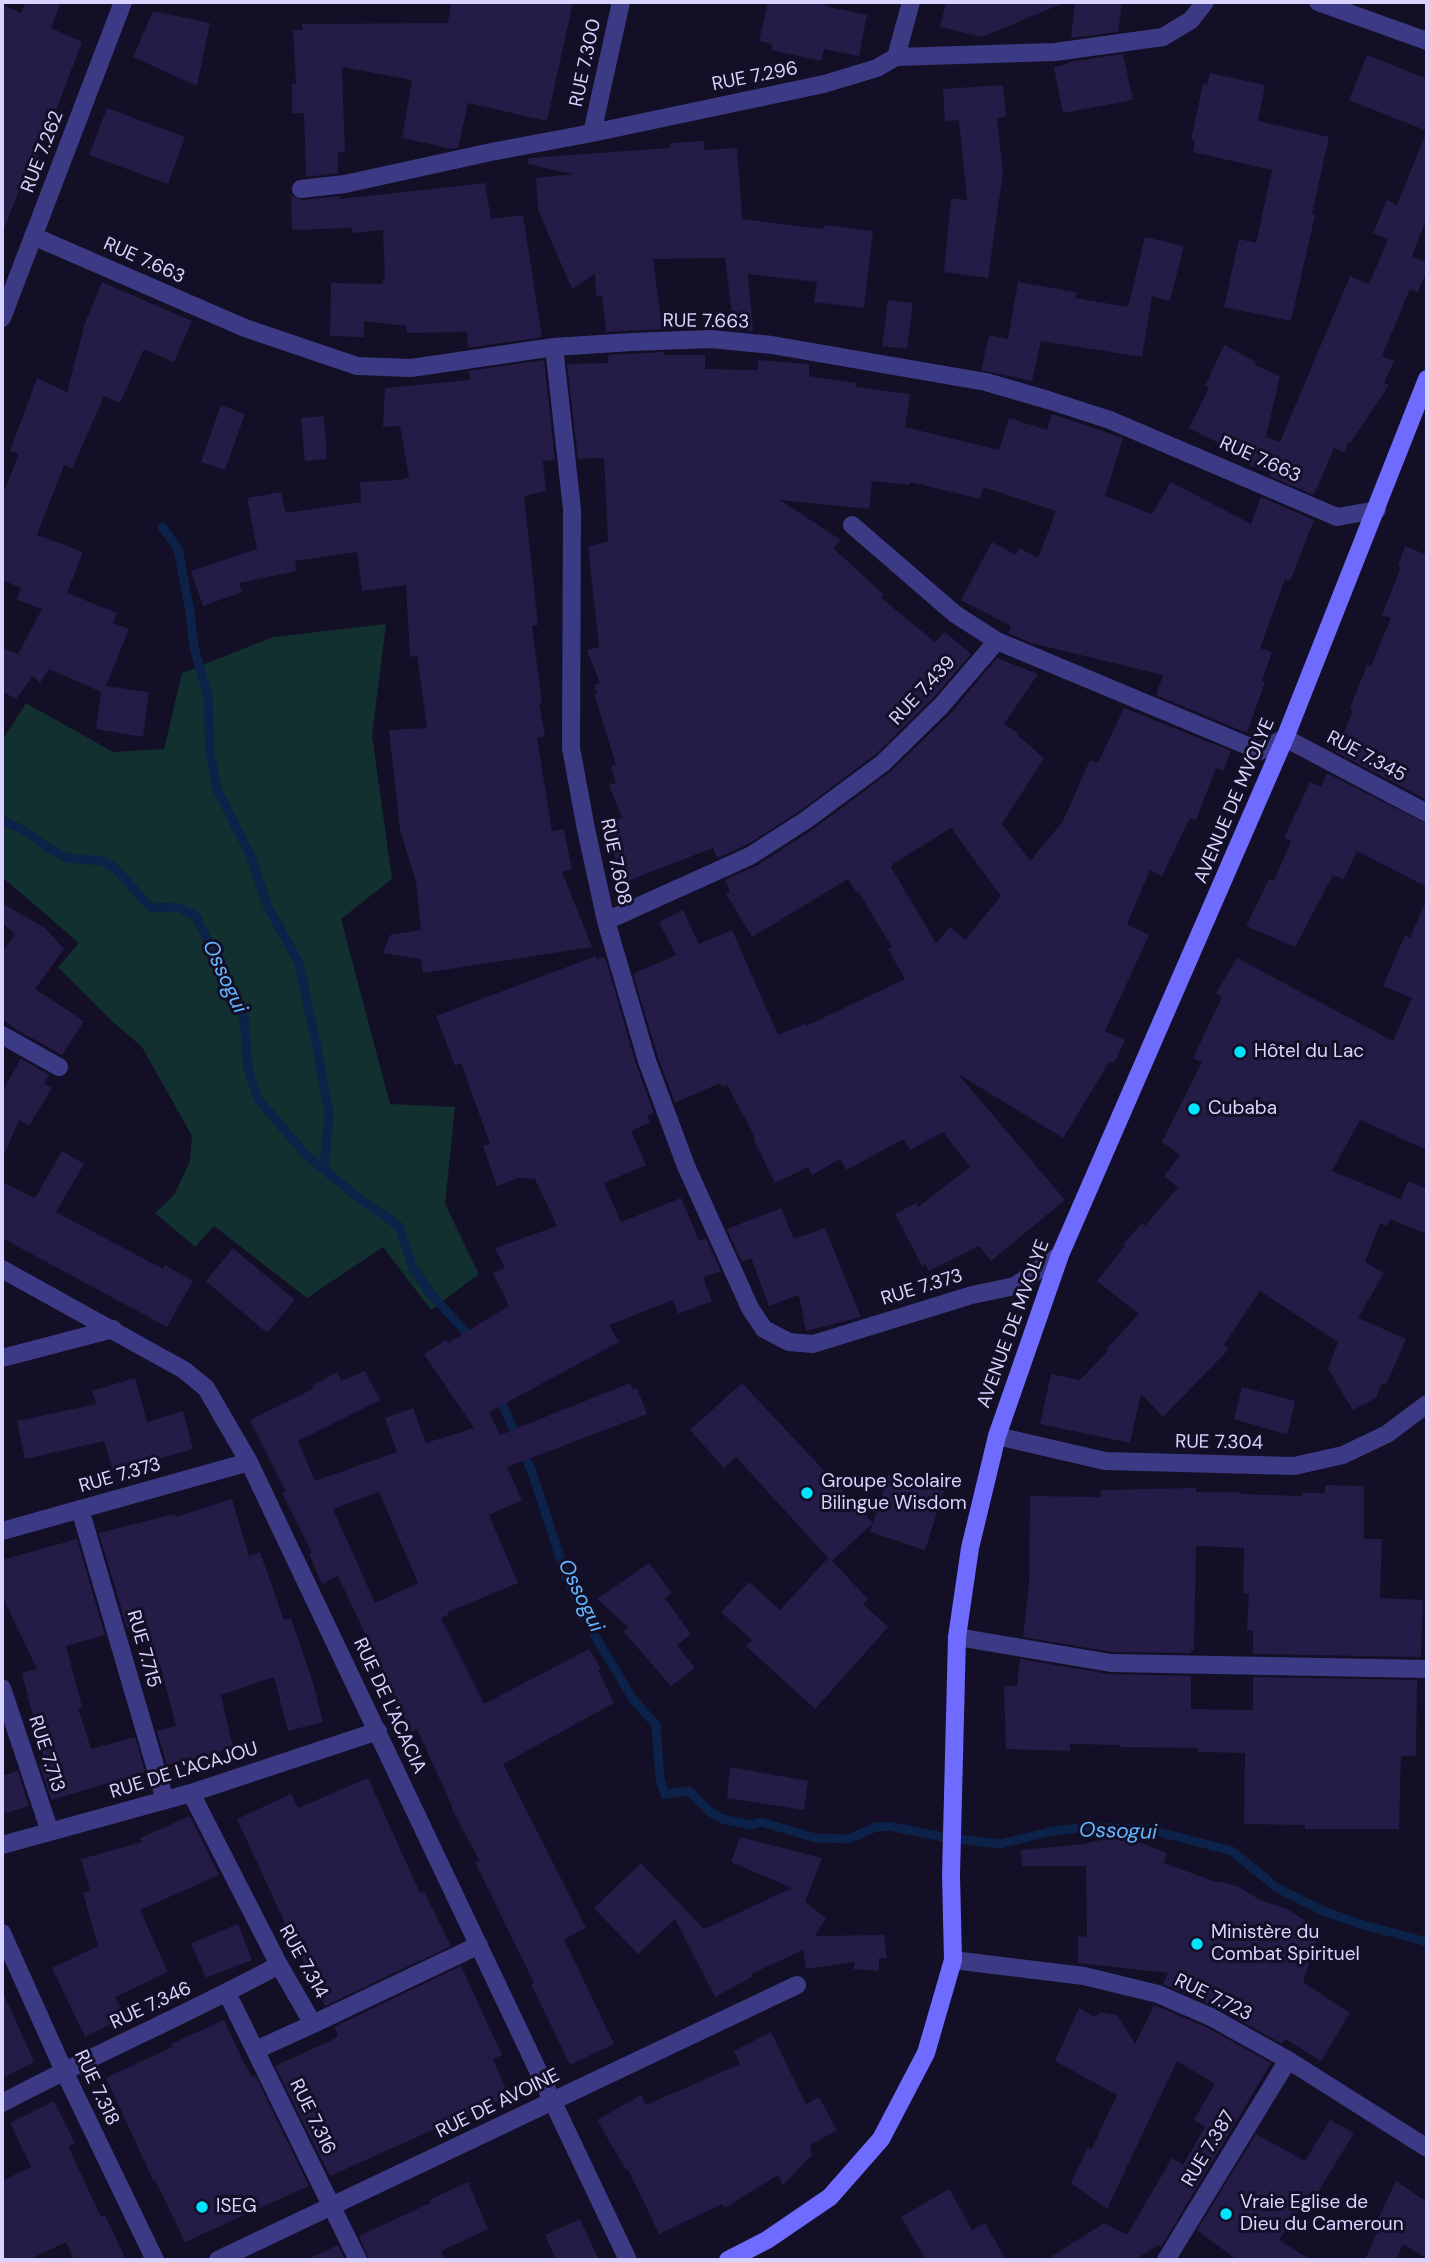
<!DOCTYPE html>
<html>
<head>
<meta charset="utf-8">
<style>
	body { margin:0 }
	#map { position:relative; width:1429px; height:2262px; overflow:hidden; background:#130f26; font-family:"DM Sans",sans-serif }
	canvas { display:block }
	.frame { position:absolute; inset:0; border:4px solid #d9d4ff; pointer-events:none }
</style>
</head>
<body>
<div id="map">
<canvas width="1429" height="2262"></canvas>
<div class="frame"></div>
</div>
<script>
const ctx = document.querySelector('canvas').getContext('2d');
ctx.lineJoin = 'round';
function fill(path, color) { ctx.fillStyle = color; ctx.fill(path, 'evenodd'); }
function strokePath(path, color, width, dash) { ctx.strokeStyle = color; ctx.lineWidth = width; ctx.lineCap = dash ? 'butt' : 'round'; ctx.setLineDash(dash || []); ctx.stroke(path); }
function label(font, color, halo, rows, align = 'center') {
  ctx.font = font + ' "DM Sans",sans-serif'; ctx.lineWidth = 6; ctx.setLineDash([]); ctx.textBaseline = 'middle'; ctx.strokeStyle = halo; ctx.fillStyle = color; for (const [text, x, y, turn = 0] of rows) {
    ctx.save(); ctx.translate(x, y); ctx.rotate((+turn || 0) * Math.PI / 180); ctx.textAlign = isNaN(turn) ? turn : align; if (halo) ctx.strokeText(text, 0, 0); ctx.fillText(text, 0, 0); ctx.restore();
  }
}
fill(new Path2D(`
	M386,624L372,735L392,879L341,919L390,1104L455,1107L445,1204L479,1274L431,1310L383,1247L307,1298L214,1226L195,1247L155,1213L174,1195L190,1161L192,1136L142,1047L112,1021L58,967L79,943L2,877V736H5L26,703L113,752L164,749L182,673L273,637Z`), '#12302f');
strokePath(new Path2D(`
	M162,527L178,549L190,612L194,647L208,697L210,753L217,789L251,857L268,907L299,963L316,1043L329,1113L324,1170
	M2,820L25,831L48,848L67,858L102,861L115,868L151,908L177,907L196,916L244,1018L248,1069L258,1099L307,1156L360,1199L399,1226L413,1268L431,1294L464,1330L470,1341
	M498,1394L532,1472L567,1579L595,1636L633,1699L656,1725L660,1779L665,1794L689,1791L710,1812L722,1819L751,1825L761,1822L816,1838L848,1839L876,1827L888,1826L948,1838L1000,1844L1049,1832L1085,1827L1147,1829L1232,1851L1277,1888L1321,1910L1360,1924L1427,1942`), '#0c2248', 9);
fill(new Path2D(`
	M26,2H61L51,28L82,42L45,139L32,167L29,165L3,231L2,5L21,13Z
	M451,2H573L547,121L468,103L458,148L452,149L402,138L412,80L342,67L345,152H338V173L306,177L304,113H292V84H296L293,30H303L302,24L448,23Z
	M768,2H826L825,6L867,15L859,56L824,49L821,61L771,50L772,44L759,41Z
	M946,2H1066L982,37L940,27Z
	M1075,2H1122L1118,32L1071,38Z
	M153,11L210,23L197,86L133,57Z
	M1123,54L1133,100L1063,113L1054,67L1068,64V62Z
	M1367,55L1427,79V131L1349,100Z
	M1210,73L1265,85L1258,121L1329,137L1312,214L1315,215L1291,321L1224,307L1239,239L1256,243L1272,170L1193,152L1195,141L1191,140L1203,84L1207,85Z
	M1003,85L1006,117L997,118L1003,172L988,278L944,272L951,198L967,200L959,120L945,121L943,89Z
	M107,108L185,137L168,184L89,155Z
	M1426,133L1427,217L1412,256L1427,263V271L1418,292L1410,289L1382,356L1394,361L1384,383L1389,385L1351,442L1349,441L1344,453L1334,448L1314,495L1269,476L1270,473L1249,465L1251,459L1189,428L1209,388L1205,386L1224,345L1256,362L1255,365L1280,376L1266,437L1280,442L1350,276L1369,284L1388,239L1373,233L1387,200L1397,205Z
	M704,141V150L737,148L742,219L823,229L824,225L873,231L864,308L814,302L817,282L748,274L753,331L734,330L725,258L653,259L662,329L606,332L602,295L596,296L595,274L572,289L538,210L536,178L573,174L528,164L529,158L669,148L670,143Z
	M485,183L491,219L523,215L542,337L468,348L467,332L407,333L406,326L364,321V337L330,336L331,283L383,284V279H385L383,230L352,233V228L292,230L291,195L302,200L340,196V199Z
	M1145,237L1184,246L1170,301L1152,296L1142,357L1041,341L1032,381L981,370L989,335L1008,339L1018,282L1076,292L1075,298L1128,307Z
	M102,282L192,321L174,362L144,349L120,403L104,396L72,469L64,465L37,535L83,552L67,593L117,613L113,623L129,629L106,686L149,692L143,737L96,729L101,692L49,669L40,683L33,676L16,699L2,691V648L18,654L42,609L16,599L21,588L2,580V496L19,454L10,451L37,378L67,392L85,323Z
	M888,300L913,303L907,349L882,346Z
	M664,352V355H705V369L758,370V360L809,364V376L856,383V387L910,394L905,427L999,450L1009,418L1047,430L1052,414L1123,438L1105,496L1152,514L1171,482L1251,524L1261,497L1314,520L1290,581L1285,579L1260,648L1272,652L1262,681L1265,682L1247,733L1156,695L1163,675L1031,643L1008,633L1011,626L961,600L992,542L1016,555L1019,548L1038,558L1056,511L983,487L980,499L911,482L910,485L872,481L869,509L780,500L841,540L833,548L884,595L881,598L935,642L945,632L971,654L933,698L876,754L800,811L745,846L717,858L713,848L625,882L603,825L622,818L609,785L616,783L611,766L616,765L594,694H597L594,685L600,683L587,650L599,647L588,547L608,541L604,458L578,459L567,364L608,363V355Z
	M544,360L555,460L543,461L546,491L524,496L538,625L532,626L542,703H539L545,736L537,738L552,831L564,829L572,870L562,872L592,947L423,973L421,959L383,953L390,935L421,930L416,882L400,830L389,730L427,728L417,656L410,657L406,585L362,591L357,552L295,561L297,571L239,583L242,592L203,606L191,571L257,549L247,498L281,492L286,513L361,502L360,482L401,480L409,477L400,426L383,427L385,388L470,380L469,371Z
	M221,405L245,414L225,470L201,462Z
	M324,416L327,459L305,461L301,418Z
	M1405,546L1427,555V800L1336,752L1353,710L1350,708L1367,665L1371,666L1391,618L1382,615L1401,567L1398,566Z
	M997,658L1038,674L1004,724L1018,733L1017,735L1044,758L1002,824L1030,861L1063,821L1090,760L1098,763L1124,708L1231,751L1223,771L1216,768L1196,820L1190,818L1162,876L1150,870L1127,924L1149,935L1105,1031L1125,1040L1114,1063L1110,1061L1063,1138L958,1074L1065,1200L991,1261L979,1246L929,1271L925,1264L922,1266L895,1214L916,1203L918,1207L970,1167L943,1132L910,1150L903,1139L847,1170L840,1159L812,1175L808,1167L775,1183L753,1138L755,1137L727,1085L723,1087L720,1083L675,1103L658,1057L633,974L676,955L659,922L683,910L699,944L732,930L778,1035L805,1024L806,1026L905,979L888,949L892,947L858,891L856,892L848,879L752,937L726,894L730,892L725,880L756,866L812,830L890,772L950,714ZM951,828L1001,896L965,940L950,927L936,943L891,867L893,864Z
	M1327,773L1427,824V887L1357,851L1344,879L1333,875L1295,947L1246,926L1269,879L1274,881L1291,841L1284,838L1310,782L1321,787Z
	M1427,898V1150L1360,1120L1332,1171L1401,1199L1408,1181L1427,1189V1234L1390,1219L1387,1226L1380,1223L1365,1262L1384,1273L1358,1318L1406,1339L1387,1383L1381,1385L1376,1398L1353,1410L1328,1369L1338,1342L1260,1291L1224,1345L1229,1349L1163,1417L1141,1394L1130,1443L1040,1424L1051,1374L1080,1380L1108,1351L1107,1348L1139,1314L1097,1281L1125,1246L1123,1244L1142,1223L1145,1226L1178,1187L1164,1176L1180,1155L1162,1142L1202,1062L1193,1058L1222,997L1216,993L1237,958L1393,1041L1412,998L1383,986L1405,935L1410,938Z
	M2,903L45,928L64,949L35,989L84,1021L62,1055L17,1030L2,1018V953L15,934L2,923Z
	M596,956L597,960L604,957L606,960L636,1064L654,1113L647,1116L650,1122L631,1131L646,1165L604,1183L621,1222L681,1198L699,1241L706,1238L721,1271L703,1277L712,1301L678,1314L673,1300L609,1325L619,1342L489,1412L500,1435L630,1383L633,1390L637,1388L647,1414L507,1467L522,1500L489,1515L518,1583L448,1612L449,1614L441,1618L484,1704L589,1649L601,1669L598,1670L614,1703L503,1764L586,1928L564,1939L614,2044L570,2065L531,1984L534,1983L475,1862L479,1860L451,1807L452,1806L417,1729L411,1732L338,1576L322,1584L309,1554L312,1553L282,1493L286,1492L250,1420L313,1389L312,1386L337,1372L341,1381L365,1371L380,1400L298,1441L315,1481L397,1452L385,1418L413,1408L426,1443L474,1428L424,1354L446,1340L448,1343L509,1306L493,1273L505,1268L495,1248L557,1226L535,1179L518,1178L497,1186L483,1146L490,1144L461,1063L455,1066L436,1016ZM379,1492L418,1583L375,1603L333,1509Z
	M21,1059L49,1075L44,1083L52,1088L29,1126L19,1120L2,1160V1091Z
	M62,1151L84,1164L56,1212L163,1269L165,1265L193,1281L167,1327L2,1238V1182L35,1198Z
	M781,1208L794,1239L825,1228L861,1317L806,1331L799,1295L769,1306L751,1258L742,1262L727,1229Z
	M233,1248L295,1300L267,1333L206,1281Z
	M135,1378L147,1422L183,1411L193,1449L116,1471H113L104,1441L25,1459L17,1421L96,1404L92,1391Z
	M742,1383L873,1523L832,1561L868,1599L863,1604L888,1627L815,1709L746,1646L752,1640L721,1612L749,1582L780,1610L828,1558L830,1560L736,1457L724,1468L690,1430Z
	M1242,1387L1295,1401L1287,1435L1234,1419Z
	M889,1474L944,1491L925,1550L870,1532Z
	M1325,1485L1364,1486V1539H1382L1380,1598L1423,1600L1421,1657L1253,1654V1630H1247L1249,1593H1243L1244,1548L1196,1546L1194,1650H1191V1653L1112,1652L1023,1637L1029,1585L1030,1496L1101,1497V1490L1196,1488V1492H1239L1240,1494L1302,1496V1493H1325Z
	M232,1499L249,1556L260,1552L284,1620L291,1618L313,1683L323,1722L288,1731L274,1677L221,1695L233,1748L167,1765L157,1731L176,1726L160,1664L155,1666L144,1623L127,1628L99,1533L175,1514L176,1517Z
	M77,1539L105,1635L66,1646L82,1707L78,1708L91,1749L135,1737L145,1772L51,1800L40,1765L45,1763L22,1673L37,1669L2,1596V1560Z
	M649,1563L672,1593L665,1598L691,1634L677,1645L695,1668L671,1686L623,1631L629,1628L597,1599Z
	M1020,1659L1109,1674L1191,1676V1709L1253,1710V1677L1417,1680L1416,1756H1401L1399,1829H1305V1825L1244,1824L1245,1753L1198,1752V1748L1120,1747V1745L1070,1744V1751L1006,1749L1004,1686H1017Z
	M730,1767L808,1781L804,1810L727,1798Z
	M18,1771L29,1806L2,1814V1776Z
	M368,1778L420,1893L424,1891L451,1946L325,2006L300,1953L296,1955L283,1919L237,1819L291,1794L298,1808Z
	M190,1816L219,1875L140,1910L168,1972L115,1997L125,2017L85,2037L52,1968L98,1946L83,1893L90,1891L81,1859L142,1842L140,1838Z
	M1120,1835L1167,1853L1164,1863L1219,1883L1220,1881L1239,1887L1260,1900L1287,1909L1318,1929V1936L1303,1982L1350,2013L1321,2061L1285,2039L1282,2044L1216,2007L1163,1984L1168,1973L1078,1963V1936L1087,1937L1086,1866H1022L1021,1850L1084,1844Z
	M740,1837L822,1858L805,1902L826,1918L815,1936L884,1935L887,1958H879V1971L853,1969L855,1962L806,1969L803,1950L751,1974L752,1977L715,1997L675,1919L638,1954L594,1908L641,1863L704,1929L792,1888L731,1862Z
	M238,1924L252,1960L206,1978L191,1943Z
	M461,1966L502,2055L493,2059L509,2096L330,2176L275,2066L336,2038L338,2035L334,2027Z
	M2,1990L34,2062L2,2078Z
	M1154,2005L1206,2027L1271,2063L1161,2247L1158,2245L1135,2260H1046L1104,2223L1127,2235L1172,2158L1183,2165L1205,2127L1194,2120L1215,2084L1177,2061L1107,2209L1071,2183L1088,2147L1091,2150L1117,2095L1055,2061L1079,2008L1094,2017L1100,2012L1117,2015L1135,2044Z
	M224,2020L243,2061L252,2077L255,2075L309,2186L185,2242L155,2180H153L106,2078L172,2047L171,2044Z
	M771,2032L806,2104L819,2097L837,2130L810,2145L812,2155L783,2185L778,2175L725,2208L722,2204L659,2234L628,2169L626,2170L597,2120L641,2095L646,2105L740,2064L734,2051Z
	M54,2101L75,2143L68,2146L101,2217L105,2215L126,2260H74L66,2242L28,2260H2V2181L31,2167L10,2123Z
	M1330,2120L1354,2133L1316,2195L1311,2192L1279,2240L1311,2260H1237L1197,2230L1256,2134L1305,2161Z
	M1396,2181L1427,2202V2259L1403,2244L1396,2260H1365L1377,2232L1373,2230Z
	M468,2182L488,2229L441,2251L445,2260H369L359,2236L430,2203L429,2200Z
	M949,2189L972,2230L985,2223L1006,2260H926L901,2217Z
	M580,2219L599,2260H556L545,2235Z
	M338,2245L345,2260H306Z`), '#241b47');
strokePath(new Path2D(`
	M1318,2L1427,41
	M896,57L911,2
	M592,133L621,2
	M301,189L345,184L491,152L592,133L824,84L877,68L896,57L1055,52L1163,37L1191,20L1205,2
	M33,236L245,328L357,366L411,368L554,347L632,342L711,339L772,345L986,382L1048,400L1110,420L1337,517L1377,510
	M2,318L123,2
	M554,347L572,509L571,748L586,829L606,921L647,1061L686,1166L750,1308L764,1329L789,1342L813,1344L972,1295L1015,1286L1060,1255
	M852,525L955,614L997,641
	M606,921L750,856L806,820L883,763L941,706L997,641L1260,751L1285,738L1427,813
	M2,1035L59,1067
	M2,1269L184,1370L206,1388L249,1462L628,2260
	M2,1358L113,1329
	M997,1436L1105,1461L1294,1466L1343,1455L1387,1434L1427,1404
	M80,1509L165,1800
	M2,1531L249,1462
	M957,1637L1111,1663L1427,1669
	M2,1688L50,1832
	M191,1793L279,1965L313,2024L479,1945
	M2,1845L191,1793L378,1731
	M2,1933L64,2071L155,2260
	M953,1960L1084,1976L1158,1994L1211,2017L1288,2060L1427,2148
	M227,1993L358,2260
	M256,2050L313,2024
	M2,2103C93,2055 188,2014 279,1965
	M218,2260L797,1985
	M1166,2260L1288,2060`), '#3d3a85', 18);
strokePath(new Path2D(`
	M728,2260L767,2240L830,2197L881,2139L926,2053L953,1960L951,1875L957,1637L970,1548L997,1436L1060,1255L1285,738L1427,379`), '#6f6bff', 18);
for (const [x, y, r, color] of [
	[1240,1052,7,"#00e5ff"],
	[1194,1109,7,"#00e5ff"],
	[807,1493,7,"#00e5ff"],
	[1197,1944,7,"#00e5ff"],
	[202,2207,7,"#00e5ff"],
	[1226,2214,7,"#00e5ff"]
]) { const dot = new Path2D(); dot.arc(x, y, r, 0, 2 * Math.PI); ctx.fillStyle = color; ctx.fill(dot); strokePath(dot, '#130f26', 2.5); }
label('19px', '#d9d4ff', '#130f26', [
	["RUE 7.300",586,63,-78],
	["RUE 7.296",755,77,-11],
	["RUE 7.262",43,152,-69],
	["RUE 7.663",144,261,24],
	["RUE 7.663",706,322,1],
	["RUE 7.663",1260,460,24],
	["RUE 7.439",923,691,-47],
	["RUE 7.345",1366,757,28],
	["AVENUE DE MVOLYE",1235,801,-67],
	["RUE 7.608",615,862,78],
	["RUE 7.373",922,1288,-17],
	["AVENUE DE MVOLYE",1014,1324,-70],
	["RUE 7.304",1219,1443,1],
	["RUE 7.373",120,1476,-16],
	["RUE 7.715",143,1649,74],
	["RUE DE L'ACACIA",389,1706,65],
	["RUE 7.713",46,1754,72],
	["RUE DE L'ACAJOU",184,1771,-17],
	["RUE 7.314",303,1962,61],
	["RUE 7.723",1213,1998,26],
	["RUE 7.346",151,2006,-25],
	["RUE 7.318",96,2088,65],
	["RUE DE AVOINE",498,2104,-26],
	["RUE 7.316",312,2117,64],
	["RUE 7.387",1209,2149,-59]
]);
label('19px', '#d9d4ff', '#130f26', [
	["Hôtel du Lac",1254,1052],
	["Cubaba",1208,1109],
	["Groupe Scolaire",821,1482],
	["Bilingue Wisdom",821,1504],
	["Ministère du",1211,1933],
	["Combat Spirituel",1211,1955],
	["Vraie Eglise de",1240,2203],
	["Dieu du Cameroun",1240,2225],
	["ISEG",216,2207]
], 'left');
label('italic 21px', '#62b6ff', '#130f26', [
	["Ossogui",224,977,65],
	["Ossogui",580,1596,64],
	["Ossogui",1118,1832,2]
]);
</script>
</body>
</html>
